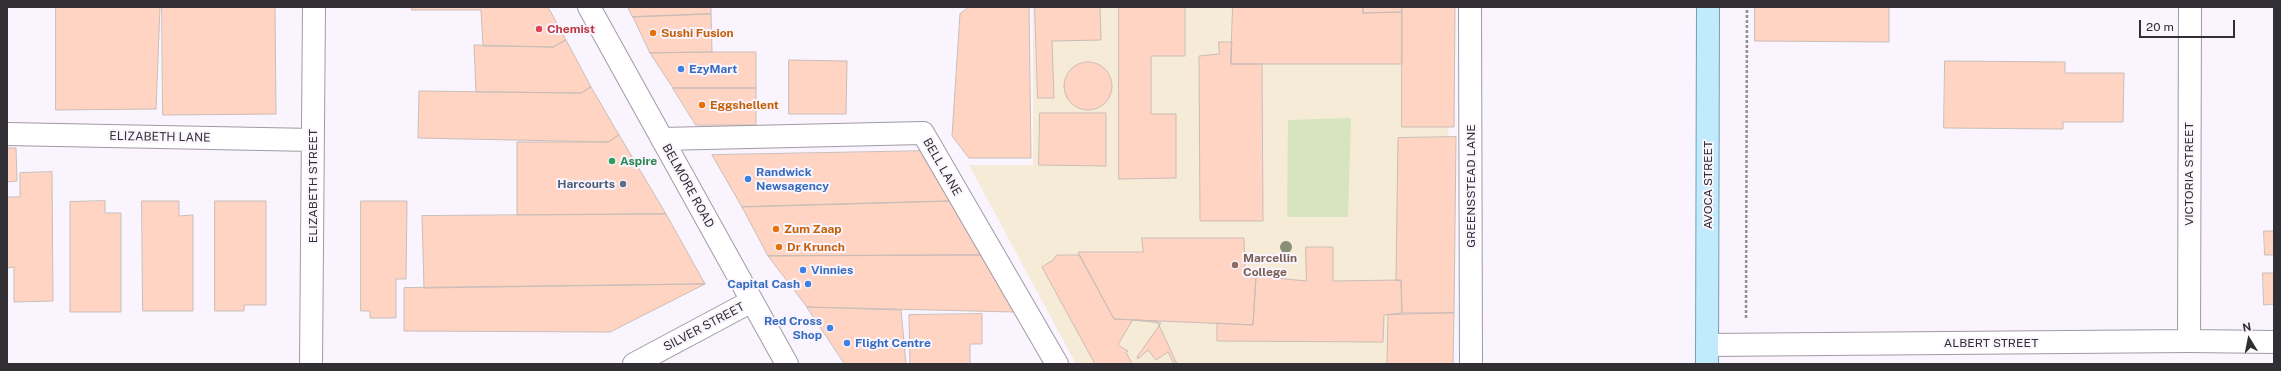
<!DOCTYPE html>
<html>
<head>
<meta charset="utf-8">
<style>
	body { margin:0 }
	#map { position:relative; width:2281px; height:371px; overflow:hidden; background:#f9f4fd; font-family:"Public Sans",sans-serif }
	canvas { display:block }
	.frame { position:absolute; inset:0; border:8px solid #312f33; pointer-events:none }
	.north { position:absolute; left:2229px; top:319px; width:40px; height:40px; -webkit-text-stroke:3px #f9f4fd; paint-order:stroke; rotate:350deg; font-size:11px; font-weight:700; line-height:16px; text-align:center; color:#312f33 }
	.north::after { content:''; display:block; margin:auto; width:14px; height:18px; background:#312f33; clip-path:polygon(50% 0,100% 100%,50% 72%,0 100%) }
	.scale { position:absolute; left:2139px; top:20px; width:96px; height:18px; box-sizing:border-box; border:2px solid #312f33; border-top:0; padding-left:5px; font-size:12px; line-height:14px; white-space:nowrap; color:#312f33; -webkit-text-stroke:3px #f9f4fd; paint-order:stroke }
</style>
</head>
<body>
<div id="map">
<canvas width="2281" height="371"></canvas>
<div class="frame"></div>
<div class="north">N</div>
<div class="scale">20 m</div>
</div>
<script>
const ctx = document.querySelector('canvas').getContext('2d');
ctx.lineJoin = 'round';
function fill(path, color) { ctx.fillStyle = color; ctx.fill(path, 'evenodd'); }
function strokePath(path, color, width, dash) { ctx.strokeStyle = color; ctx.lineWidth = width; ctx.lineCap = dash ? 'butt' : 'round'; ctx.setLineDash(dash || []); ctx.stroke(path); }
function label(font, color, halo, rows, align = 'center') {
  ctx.font = font + ' "Public Sans",sans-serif'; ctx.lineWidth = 4; ctx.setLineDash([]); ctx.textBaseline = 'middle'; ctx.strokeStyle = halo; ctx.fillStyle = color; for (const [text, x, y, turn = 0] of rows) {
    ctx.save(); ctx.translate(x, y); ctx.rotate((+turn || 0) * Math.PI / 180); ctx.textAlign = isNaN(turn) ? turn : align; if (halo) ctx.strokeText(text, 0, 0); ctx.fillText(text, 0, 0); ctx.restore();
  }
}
fill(new Path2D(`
	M1033,7H1449L1447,364H1076L969,165H1033Z`), '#f6ebd6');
fill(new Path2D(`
	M1351,118L1348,217H1287L1288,120Z`), '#d7e5be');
const building = new Path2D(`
	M56,7H160L156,109L56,110Z
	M162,7H275L276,114L163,115Z
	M412,7H548L566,40L553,47L483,46L481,10H412Z
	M628,7H711V14L633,17Z
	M969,7H1029L1031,158H969L952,136L960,14Z
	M1035,7H1100L1101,40L1052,41L1054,98H1038Z
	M1119,7H1185V56H1151V114H1176V178L1119,179Z
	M1233,7H1363V13L1402,12V64H1231Z
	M1363,7H1402V12L1363,13Z
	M1402,7H1455L1454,127H1402Z
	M1755,7H1889V42L1755,41Z
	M711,14L712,52L650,53L633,17Z
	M566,40L591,87L581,93L476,92L474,45L553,47Z
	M1219,42H1232L1231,64H1262L1263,221H1200L1199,56L1219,54Z
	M712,52H756V88H673L650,53Z
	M789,60L847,61L846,114H789Z
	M1945,61L2065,62V73H2124L2123,122H2063V129L1944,128Z
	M1064 86a24 24 0 1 1 48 0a24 24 0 1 1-48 0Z
	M591,87L619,135L608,142L418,138L419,91L581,93Z
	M673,88H756V125H696Z
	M1040,113H1106V166L1039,165Z
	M619,135L666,214L517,215V142H608Z
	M1456,137L1454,313H1402L1401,280L1396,281L1398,138Z
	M7,148H16L17,181L7,182Z
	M926,151L955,201L742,207L712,155Z
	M52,172L53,301L14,302V267L7,268V197H20V173Z
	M105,201V213H121V312H70V202Z
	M142,201H179V216L193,215V311H143Z
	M215,201H266V305H244V311H215Z
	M361,201H407L406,279H396V318H370V311H361Z
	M955,201L988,255L768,256L742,207Z
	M666,214L705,284L424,288L422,216Z
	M2264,231H2274V255H2265Z
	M1142,238H1244L1245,276H1256L1253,325L1114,319L1078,252H1143Z
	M1306,247H1333V281L1401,280L1402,313L1384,315L1383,342L1217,341V323L1253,325L1256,276L1306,281Z
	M988,255L1014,312L807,307L768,256Z
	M1057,255H1079L1114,319L1157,321L1177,364H1095L1042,267L1053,260Z
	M2263,273H2274V304L2264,305Z
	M705,284L610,332L404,331V288Z
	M807,307L901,310L906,364H845Z
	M1454,313L1453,364H1387L1388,315Z
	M982,314V344H970V364H910L909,315Z
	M1133,320L1161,323L1137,357L1138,359L1148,350L1156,360L1168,352L1174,364H1132L1126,352L1128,351L1118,345Z`);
fill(building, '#ffd4c2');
strokePath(building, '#cabdb8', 1);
const minor = new Path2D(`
	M589,7L787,364
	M1470,7L1471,364
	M7,134L313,140
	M662,139L923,133L1057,364
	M2189,341L2190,7
	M1707,345L2189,341L2274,342
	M311,364L314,7
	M634,364L752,301`);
const major = new Path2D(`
	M1707,364L1708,7`);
strokePath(minor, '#a09aa5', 24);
strokePath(major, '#739fb5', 24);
strokePath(new Path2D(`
	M1746,318L1747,7`), '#928e95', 2.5, [3, 2]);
strokePath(minor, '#fff', 22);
strokePath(major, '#c1eafd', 22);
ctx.fillStyle = '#8a8f78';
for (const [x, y] of [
	[1286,247]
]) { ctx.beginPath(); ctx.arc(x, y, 6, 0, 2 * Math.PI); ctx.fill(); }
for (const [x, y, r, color] of [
	[539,29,4,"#e0444e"],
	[653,33,4,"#e8710a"],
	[681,69,4,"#3f7fe0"],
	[702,105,4,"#e8710a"],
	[612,161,4,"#2e9e5b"],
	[748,179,4,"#3f7fe0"],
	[623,184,4,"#5c6f8a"],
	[776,229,4,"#e8710a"],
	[779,247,4,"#e8710a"],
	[1235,265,4,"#8d6e63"],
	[803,270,4,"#3f7fe0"],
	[808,284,4,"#3f7fe0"],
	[830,328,4,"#3f7fe0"],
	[847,343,4,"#3f7fe0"]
]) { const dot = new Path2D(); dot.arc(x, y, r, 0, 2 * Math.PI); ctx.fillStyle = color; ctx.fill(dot); strokePath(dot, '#f9f4fd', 1.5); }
label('bold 12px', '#be3a42', '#f9f4fd', [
	["Chemist",547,29]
], 'left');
label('bold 12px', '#c56008', '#f9f4fd', [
	["Sushi Fusion",661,33],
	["Eggshellent",710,105],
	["Zum Zaap",784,229],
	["Dr Krunch",787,247]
], 'left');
label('bold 12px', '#366cbe', '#f9f4fd', [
	["EzyMart",689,69],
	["Randwick",756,172],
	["Newsagency",756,186],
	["Vinnies",811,270],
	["Capital Cash",800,284,"right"],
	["Red Cross",822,321,"right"],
	["Shop",822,335,"right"],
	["Flight Centre",855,343]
], 'left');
label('12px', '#312f33', '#f9f4fd', [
	["ELIZABETH LANE",160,137,1],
	["BELL LANE",942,167,60],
	["VICTORIA STREET",2189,174,-90],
	["AVOCA STREET",1708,185,-90],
	["ELIZABETH STREET",313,186,-90],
	["BELMORE ROAD",688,186,61],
	["GREENSSTEAD LANE",1471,186,-90],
	["SILVER STREET",704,327,-28],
	["ALBERT STREET",1991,343]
]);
label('bold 12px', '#27864d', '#f9f4fd', [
	["Aspire",620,161]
], 'left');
label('bold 12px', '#4e5e75', '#f9f4fd', [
	["Harcourts",615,184]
], 'right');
label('bold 12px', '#785e54', '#f9f4fd', [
	["Marcellin",1243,258],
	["College",1243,272]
], 'left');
</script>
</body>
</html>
